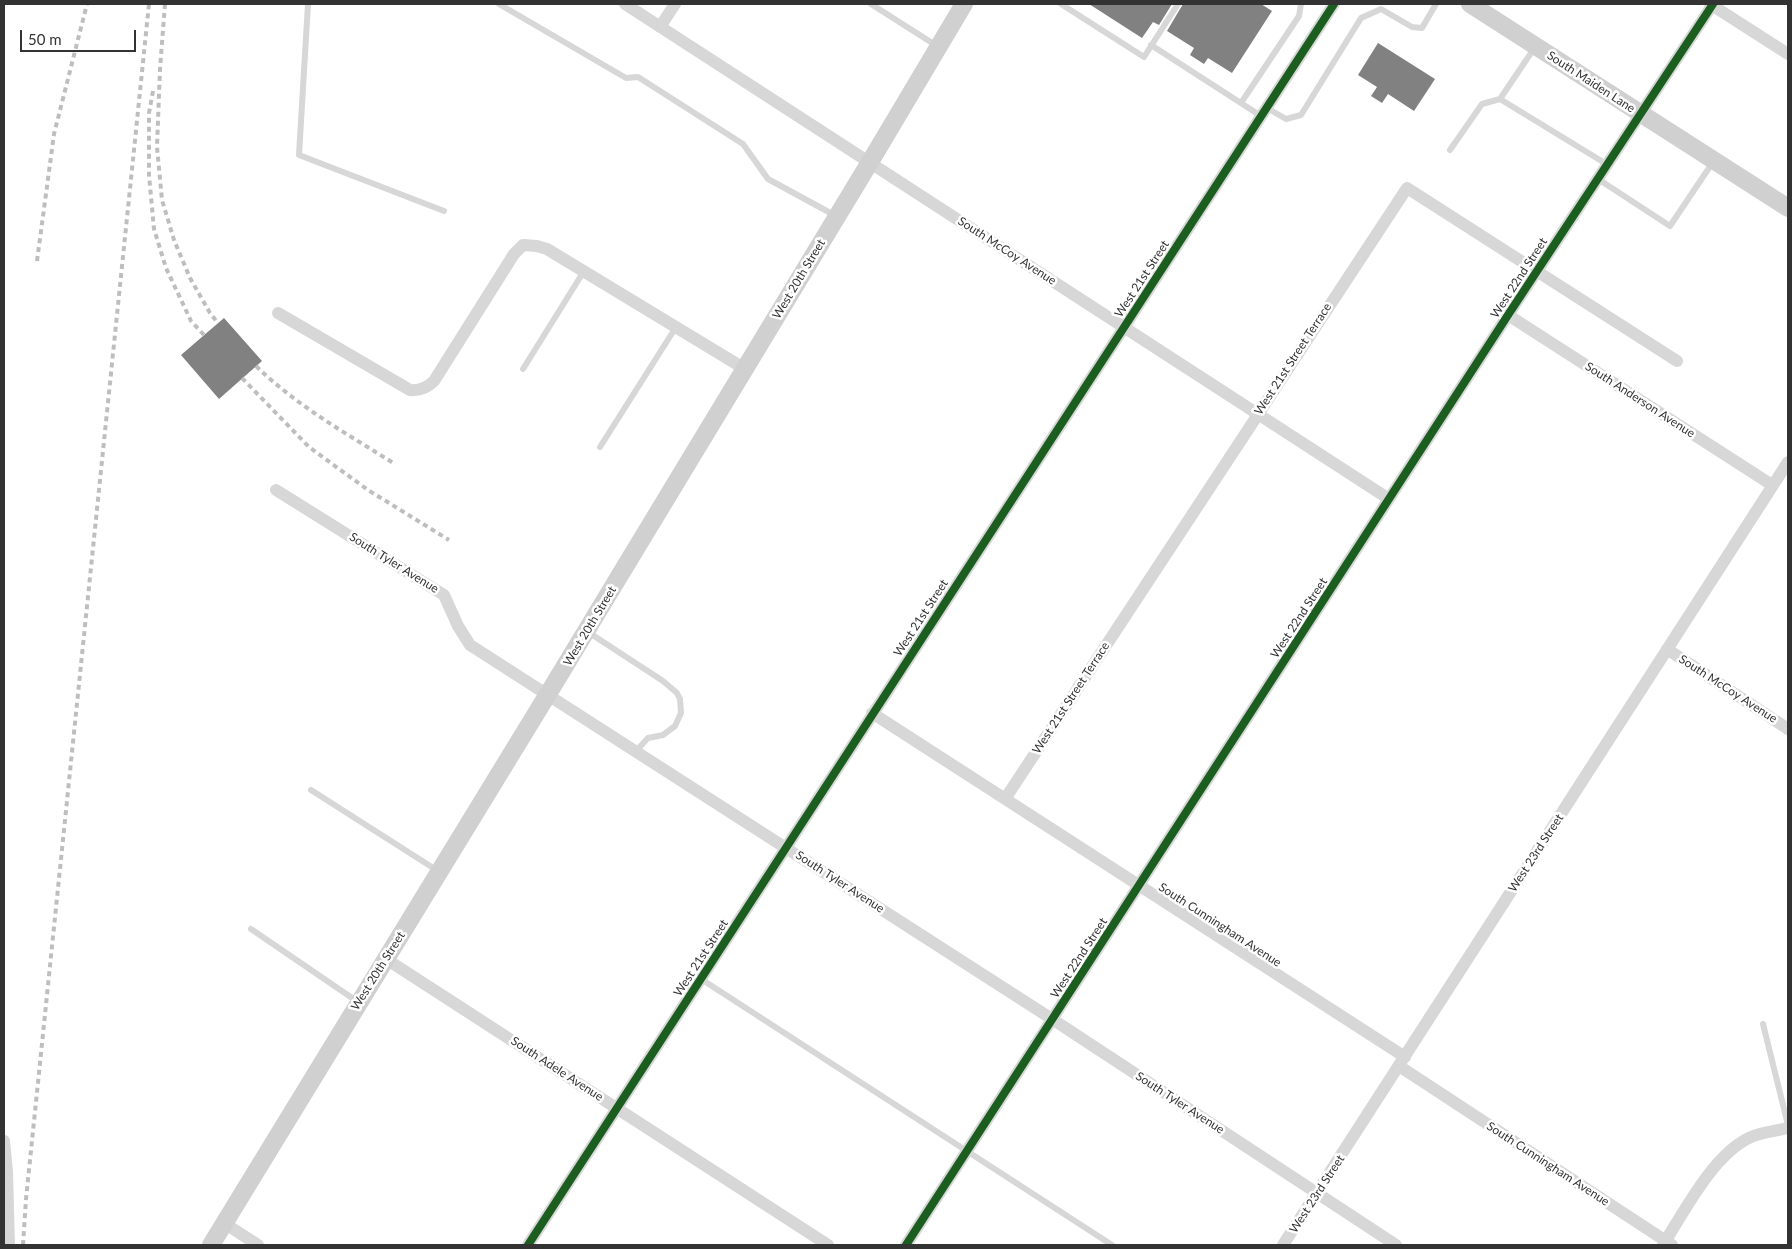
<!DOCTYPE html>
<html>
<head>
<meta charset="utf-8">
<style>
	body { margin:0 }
	#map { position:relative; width:1792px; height:1249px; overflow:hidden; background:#fff; font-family:Lato,sans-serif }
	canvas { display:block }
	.frame { position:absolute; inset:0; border:5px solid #333; pointer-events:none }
	.scale { position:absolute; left:20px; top:30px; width:116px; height:22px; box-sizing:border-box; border:2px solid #333; border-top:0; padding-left:6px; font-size:15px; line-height:18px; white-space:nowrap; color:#333; -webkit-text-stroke:4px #fff; paint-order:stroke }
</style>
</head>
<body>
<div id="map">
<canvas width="1792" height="1249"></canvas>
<div class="frame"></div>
<div class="scale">50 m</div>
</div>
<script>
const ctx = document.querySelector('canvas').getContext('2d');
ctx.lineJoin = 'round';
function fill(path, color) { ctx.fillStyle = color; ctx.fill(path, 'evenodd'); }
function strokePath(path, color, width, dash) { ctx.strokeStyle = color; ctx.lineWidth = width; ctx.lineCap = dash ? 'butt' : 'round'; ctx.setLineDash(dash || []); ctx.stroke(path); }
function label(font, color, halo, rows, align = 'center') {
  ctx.font = font + ' Lato,sans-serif'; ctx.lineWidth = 5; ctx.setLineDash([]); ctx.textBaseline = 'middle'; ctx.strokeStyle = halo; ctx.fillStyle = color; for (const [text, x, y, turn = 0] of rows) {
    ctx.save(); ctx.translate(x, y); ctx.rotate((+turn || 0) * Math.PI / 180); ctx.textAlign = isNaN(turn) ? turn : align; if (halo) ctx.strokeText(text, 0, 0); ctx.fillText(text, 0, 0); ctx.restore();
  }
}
fill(new Path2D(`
	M1089,4H1172L1159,25L1153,22L1142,38Z
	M1183,4H1261L1272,11L1232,73L1208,58L1204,64L1190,55L1194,48L1167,31Z
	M1378,43L1435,79L1414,111L1388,94L1382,103L1371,96L1377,87L1358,75Z
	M224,318L262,361L219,399L181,355Z`), '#818181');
strokePath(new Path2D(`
	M308,4L299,155L444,211
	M499,4L626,78L638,77L743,144L768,179L836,216
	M871,4L937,46
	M1061,4L1144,57L1178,4
	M1151,45L1261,116
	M1535,47L1500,99L1608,165
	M1241,103L1299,16L1301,4
	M1267,108L1286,119L1301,115L1361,18L1381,9L1412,27L1422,28L1436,4
	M1450,150L1482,104L1500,99
	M1598,179L1670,226L1713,162
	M523,369L584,271
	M600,447L676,327
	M588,632L663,681L677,693L680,699L681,713L675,726L663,735L648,738L636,751
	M311,790L438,871
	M251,929L358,1002
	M701,979L1112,1245
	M1763,1024L1788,1125`), '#d7d7d7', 6);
strokePath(new Path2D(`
	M625,4L1389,499
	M1710,4L1788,54
	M660,27L675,4
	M278,313L410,390C420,391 427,388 434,381L514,254L523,245L537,246L547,249L745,369
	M1508,315L1772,485
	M276,490L444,595L458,626L470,645L1052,1019L1396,1245
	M1667,649L1788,729
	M872,713L1405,1057
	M1005,799L1407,188L1677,361
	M386,959L828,1245
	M1399,1066L1672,1245
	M4,1141L7,1172L9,1245
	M224,1223L258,1245
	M528,1245L1334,4
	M906,1245L1508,315L1713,4
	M1283,1245L1788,462
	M1663,1245C1684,1212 1714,1153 1751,1137C1762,1132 1776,1131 1788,1128`), '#d7d7d7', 12);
strokePath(new Path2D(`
	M1470,4L1788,208
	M211,1245L548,694L870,162L964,4`), '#d0d0d0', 18);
strokePath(new Path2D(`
	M165,4L160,69L157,147L162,200L174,240L190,278L210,313L218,323
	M153,91L149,113V175L154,229L166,268L191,321L204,335
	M37,261L54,134L87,4
	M256,366C297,406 347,434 395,464
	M242,378L309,447L368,490L449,540
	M23,1245L26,1199L149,4`), '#bebebe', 4, [5, 4]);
strokePath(new Path2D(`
	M528,1245L1334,4
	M906,1245L1508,315L1713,4`), '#1b5e20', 8);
label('12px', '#333', '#fff', [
	["South Maiden Lane",1591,82,33],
	["South McCoy Avenue",1007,251,33],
	["West 22nd Street",1519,278,-57],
	["West 20th Street",799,279,-59],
	["West 21st Street",1142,279,-57],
	["West 21st Street Terrace",1293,359,-57],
	["South Anderson Avenue",1640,400,33],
	["South Tyler Avenue",394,563,32],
	["West 21st Street",921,618,-57],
	["West 22nd Street",1299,618,-57],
	["West 20th Street",590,626,-59],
	["South McCoy Avenue",1728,689,33],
	["West 21st Street Terrace",1071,698,-57],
	["West 23rd Street",1536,853,-57],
	["South Tyler Avenue",840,882,33],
	["South Cunningham Avenue",1220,925,33],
	["West 21st Street",701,958,-57],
	["West 22nd Street",1079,958,-57],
	["West 20th Street",378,971,-58],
	["South Adele Avenue",557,1069,33],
	["South Tyler Avenue",1180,1103,33],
	["South Cunningham Avenue",1548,1164,33],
	["West 23rd Street",1317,1194,-57]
]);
</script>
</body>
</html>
